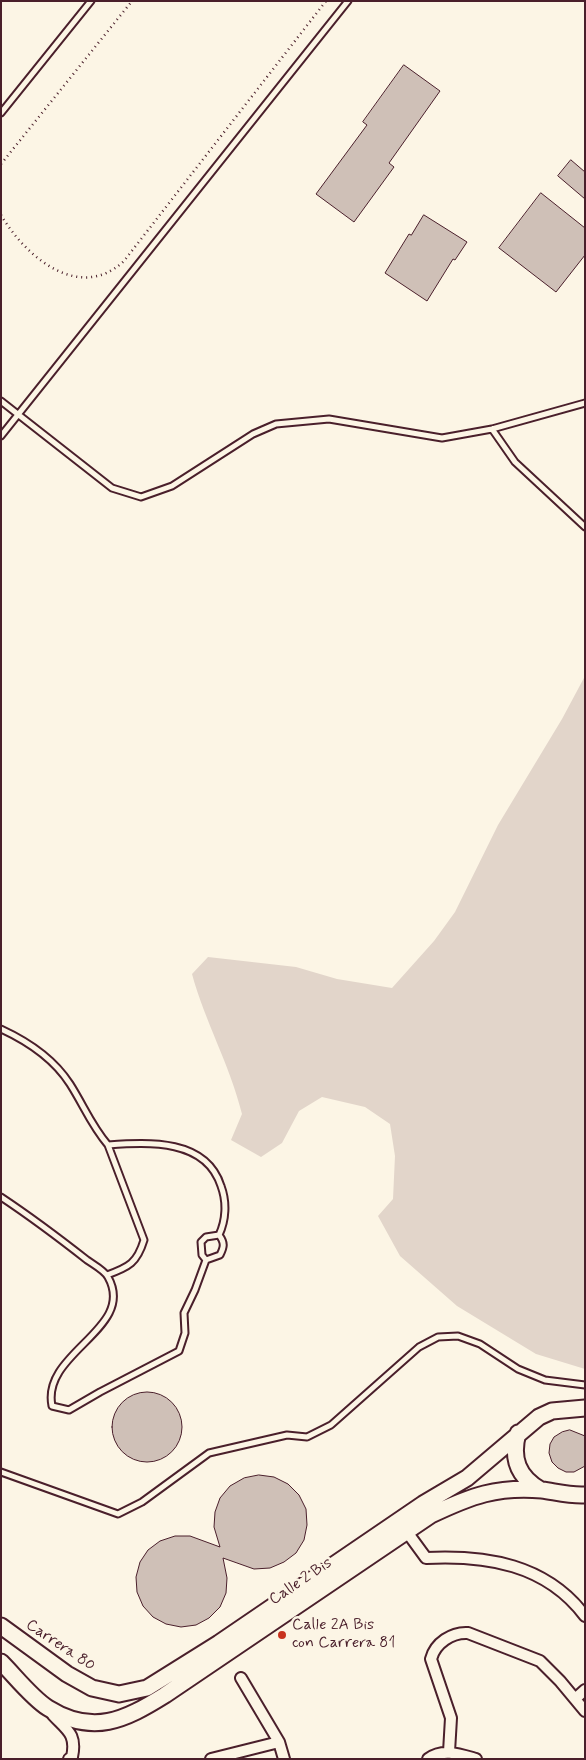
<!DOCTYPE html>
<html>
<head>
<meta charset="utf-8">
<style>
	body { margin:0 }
	#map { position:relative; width:586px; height:1760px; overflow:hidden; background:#fcf5e5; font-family:Mynerve,sans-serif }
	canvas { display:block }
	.frame { position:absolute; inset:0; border:2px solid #4a1f2b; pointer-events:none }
</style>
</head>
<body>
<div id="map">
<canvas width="586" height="1760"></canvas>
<div class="frame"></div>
</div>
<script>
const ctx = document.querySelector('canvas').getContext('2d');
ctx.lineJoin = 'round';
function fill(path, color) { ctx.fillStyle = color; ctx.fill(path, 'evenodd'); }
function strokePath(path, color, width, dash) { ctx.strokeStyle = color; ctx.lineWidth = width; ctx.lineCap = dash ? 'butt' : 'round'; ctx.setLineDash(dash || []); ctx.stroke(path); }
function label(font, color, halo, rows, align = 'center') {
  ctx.font = font + ' Mynerve,sans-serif'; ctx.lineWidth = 5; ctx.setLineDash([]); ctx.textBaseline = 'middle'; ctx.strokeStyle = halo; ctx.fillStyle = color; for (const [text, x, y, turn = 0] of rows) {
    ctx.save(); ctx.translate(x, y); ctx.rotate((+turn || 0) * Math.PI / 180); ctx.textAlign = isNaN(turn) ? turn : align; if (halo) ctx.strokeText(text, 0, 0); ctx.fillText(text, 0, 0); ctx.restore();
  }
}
fill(new Path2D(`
	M585,676V1369L536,1354L457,1306L400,1256L378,1216L393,1199L395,1156L390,1124L365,1107L322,1097L299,1111L282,1143L261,1157L231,1140L242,1114C230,1065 205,1022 192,974L208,957L296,967L337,979L392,988L434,941L455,912L498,825L562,719Z`), '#e2d5ca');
const building = new Path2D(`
	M404,65L440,91L389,163L394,167L354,222L316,194L367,125L363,122Z
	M571,160L585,172V199L558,176Z
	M541,193L585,228V255L556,292L499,248Z
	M424,215L467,242L455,260L453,259L427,301L385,273L409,234L411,235Z
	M112 1427a35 35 0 1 1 70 0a35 35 0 1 1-70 0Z
	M570,1430L585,1436V1466L574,1472H566L558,1468L552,1462L549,1453L550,1444L554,1437L562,1432Z
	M259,1475L274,1477L288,1484L299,1495L306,1509L307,1525L304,1540L296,1553L284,1562L270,1568L254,1569L223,1558L227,1578L226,1593L220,1607L209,1618L196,1625L181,1627L166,1624L153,1617L143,1606L137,1592L136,1577L140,1562L148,1550L160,1541L175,1536H190L220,1547L214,1527L215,1512L220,1498L230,1486L244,1478Z`);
fill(building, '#cfc0b7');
strokePath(building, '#4a1f2b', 1);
const lane = new Path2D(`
	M1,113L91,1
	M1,401L112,488L141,497L172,486L253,434L276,424L329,419L442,438L492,429L585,403
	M492,429L515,462L585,527
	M1,436L348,1
	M1,1029C27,1041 54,1059 70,1084C84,1106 91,1125 108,1145C150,1142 206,1139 221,1186C227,1202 226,1220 219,1235
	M1,1197C31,1217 59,1238 87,1260C94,1265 104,1270 108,1277C137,1329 41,1352 52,1406L69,1410L100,1392L179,1351L185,1333L184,1313L195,1290L206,1260
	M206,1260L202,1255L201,1242L206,1237L219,1235
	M206,1260L220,1255C224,1247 225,1243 219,1235
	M107,1275C129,1267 137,1263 144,1240L108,1145
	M1,1472L118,1514L142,1502L209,1453L287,1435L307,1437L331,1425L419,1347L438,1337L458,1336L480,1344L518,1369L545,1380L585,1385`);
const street = new Path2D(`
	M407,1532L426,1558C486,1555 546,1564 585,1616
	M241,1678L279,1742L284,1759
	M575,1699L585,1690
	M53,1715C67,1730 77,1734 72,1757L69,1759
	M449,1752L451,1718L431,1659C435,1643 452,1632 468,1633L540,1661L560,1681L585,1711
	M211,1759L279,1742
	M428,1759C443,1748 459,1754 476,1759`);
const secondary = new Path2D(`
	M518,1433C511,1458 518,1477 541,1490
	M1,1626L67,1674L92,1688L119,1694L147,1688L219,1643L423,1504L467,1478L539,1417L552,1411L585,1408
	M1,1662C15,1676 32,1698 48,1708C93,1736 125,1720 165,1695L431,1515C471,1496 497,1486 542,1490C556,1492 571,1496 585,1495`);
strokePath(lane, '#4a1f2b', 9);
strokePath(street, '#4a1f2b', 14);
strokePath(secondary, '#4a1f2b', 19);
strokePath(new Path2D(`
	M1,164L132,1
	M1,215C25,256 79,303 124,261L326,1`), '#4a1f2b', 2.5, [1, 4]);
strokePath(lane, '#fcf5e5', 5);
strokePath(street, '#fcf5e5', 10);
strokePath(secondary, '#fcf5e5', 15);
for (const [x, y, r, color] of [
	[282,1635,5,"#c8321e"]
]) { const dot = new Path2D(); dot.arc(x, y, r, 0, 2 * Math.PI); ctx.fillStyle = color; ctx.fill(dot); strokePath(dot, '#fcf5e5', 2); }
label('16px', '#4a1f2b', '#fcf5e5', [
	["Calle 2 Bis",301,1582,-34],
	["Carrera 80",60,1646,34]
]);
label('16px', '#4a1f2b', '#fcf5e5', [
	["Calle 2A Bis",292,1626],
	["con Carrera 81",292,1644]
], 'left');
</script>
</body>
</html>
